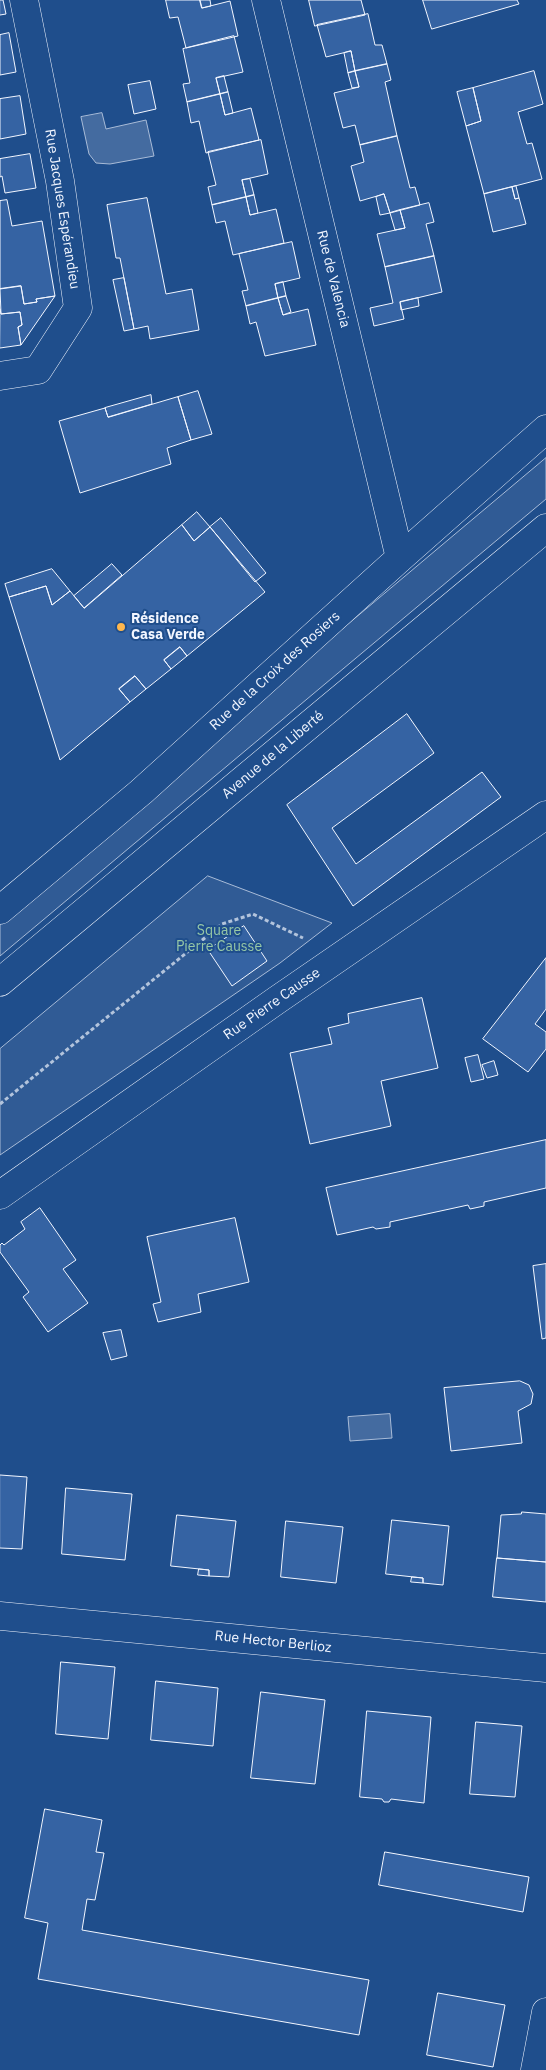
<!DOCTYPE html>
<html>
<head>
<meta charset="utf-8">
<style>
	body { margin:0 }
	canvas { display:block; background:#1f4e8c }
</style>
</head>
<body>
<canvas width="546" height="2070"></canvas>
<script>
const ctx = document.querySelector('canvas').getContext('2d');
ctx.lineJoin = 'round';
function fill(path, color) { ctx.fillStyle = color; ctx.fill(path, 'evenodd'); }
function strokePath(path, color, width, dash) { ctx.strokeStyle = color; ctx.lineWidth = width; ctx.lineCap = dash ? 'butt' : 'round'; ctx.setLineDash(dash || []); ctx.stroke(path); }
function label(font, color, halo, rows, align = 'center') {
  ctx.font = font + ' "IBM Plex Sans",sans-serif'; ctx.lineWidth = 4; ctx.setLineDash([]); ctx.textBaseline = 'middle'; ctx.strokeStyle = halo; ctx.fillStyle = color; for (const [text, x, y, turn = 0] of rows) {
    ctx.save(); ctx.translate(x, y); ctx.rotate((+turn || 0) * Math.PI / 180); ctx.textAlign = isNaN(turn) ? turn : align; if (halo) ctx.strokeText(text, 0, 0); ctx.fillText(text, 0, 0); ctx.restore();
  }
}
const green = new Path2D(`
	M546,458V499L0,956V917Z
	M208,876L332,923L280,963L0,1155V1049Z`);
fill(green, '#305b95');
strokePath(green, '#a8bbd7', 1);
const water = new Path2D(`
	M102,113L106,129L146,120L154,156L110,164L96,163L89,154L81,117Z
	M390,1414L392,1438L350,1441L348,1417Z`);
fill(water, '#446ba0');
strokePath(water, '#a8bbd7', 1);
const building = new Path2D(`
	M0,0H3L6,14L0,15Z
	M166,0H200L202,8L230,1L238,36L186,48L178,17L170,18Z
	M200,0H210L211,6L202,8Z
	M309,0H361L365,15L315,26Z
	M423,0H517L519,4L432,29Z
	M368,14L375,45H382L387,64L355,71L351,51L326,57L317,25Z
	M9,33L16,72L0,75V35Z
	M234,36L243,72L216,78L220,94L187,102L183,84L190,83L183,49Z
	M351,51L355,71L348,73L344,53Z
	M387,64L391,80L385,82L397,136L360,145L355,125L343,128L334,93L359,87L355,71Z
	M355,71L359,87L352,88L348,73Z
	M534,71L543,104L518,112L527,144L532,143L542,179L484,194L466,126L481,121L473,88Z
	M224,76L228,92L220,94L216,78Z
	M150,81L156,109L134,114L128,85Z
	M473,88L481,121L466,126L457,92Z
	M228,92L233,113L225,115L220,94Z
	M220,94L225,115L251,108L259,140L206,153L199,121L191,123L187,102Z
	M20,96L26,134L0,139V99Z
	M397,136L410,188L415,187L420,205L390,213L384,194L360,201L351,166L364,162L360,145Z
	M261,140L268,174L242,180L246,197L212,205L208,187L216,185L208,152Z
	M30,154L36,188L5,193L2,176L0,177V159Z
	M250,179L254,195L246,197L242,180Z
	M516,186L519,198L515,199L512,187Z
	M512,187L515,199L519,198L526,224L493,232L484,194Z
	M384,194L390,213L380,215L376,197Z
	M254,195L258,213L250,215L246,197Z
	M246,197L250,215L276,209L284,243L233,255L225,221L216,223L212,205Z
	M147,198L166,294L192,289L199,330L150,339L148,326L134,329L120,258H116L107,205Z
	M7,200L12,226L42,221L55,296L36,299L37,302L24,304L21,286L0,289V201Z
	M429,203L434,222L426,224L434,256L385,267L377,234L405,228L400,210Z
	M400,210L405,228L395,230L390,213Z
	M292,242L300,278L275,284L278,298L246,306L242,291L248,290L239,254Z
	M434,256L442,292L400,302L404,319L374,326L370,308L393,303L385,267Z
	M124,278L134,329L124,331L113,280Z
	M283,282L286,296L278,298L275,284Z
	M21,286L24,304L37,302L36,299L55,296L21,345L18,327L22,325L20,312L1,314L0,289Z
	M286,296L291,312L283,315L278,298Z
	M278,298L283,315L308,309L316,345L265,356L256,322L250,324L246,306Z
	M418,298L419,306L401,310L400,302Z
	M0,309L1,314L20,312L22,325L18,327L21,345L0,348Z
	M198,391L212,434L191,440L178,397Z
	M151,395L152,404L108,417L105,408Z
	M178,397L191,440L167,448L171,464L80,493L59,421L105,408L108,417Z
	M197,512L210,527L194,541L182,525Z
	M221,518L266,573L255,582L210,527Z
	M182,525L194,541L210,527L265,592L187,656L180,647L164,660L171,669L146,689L135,676L119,689L130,702L60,760L9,597L46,586L52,605L70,591L84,608Z
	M112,564L122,575L84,608L74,596Z
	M52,569L70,591L52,605L46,586L9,597L5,584Z
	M180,647L187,656L171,669L164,660Z
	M135,676L146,689L130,702L119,689Z
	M407,714L434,753L332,828L356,864L482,772L501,797L353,906L287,805Z
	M244,926L267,961L232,986L208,950Z
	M546,958V1009L535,1024L546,1032V1049L528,1072L483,1039Z
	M422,998L438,1068L381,1081L391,1126L310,1144L290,1053L332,1044L328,1028L349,1023L348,1014Z
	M478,1055L484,1079L471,1082L465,1058Z
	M494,1061L498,1075L487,1078L482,1065Z
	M546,1140V1188L484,1202V1206L470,1209L468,1205L390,1222V1227L376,1229L373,1227L337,1235L326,1188Z
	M40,1208L76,1260L63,1269L88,1303L48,1332L23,1297L29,1292L0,1252V1245L2,1243L4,1245L25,1229L21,1222Z
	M235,1218L249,1282L198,1294L201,1312L158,1322L153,1304L161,1302L147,1237Z
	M546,1264V1338L542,1339L533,1266Z
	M121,1330L127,1356L111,1360L103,1333Z
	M520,1381L529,1385L533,1394L531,1404L518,1411L522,1443L451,1451L444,1388Z
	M0,1475L27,1477L22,1549L0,1548Z
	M66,1488L132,1494L125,1560L62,1554Z
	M522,1512L546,1514V1562L497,1558L501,1515L521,1514Z
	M177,1515L236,1521L229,1577L209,1576V1570L171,1566Z
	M392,1520L449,1526L443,1585L423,1583V1578L386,1574Z
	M286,1521L343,1527L336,1583L281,1577Z
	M497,1558L546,1562V1602L493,1597Z
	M199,1569L209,1570V1576L198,1575Z
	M412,1577L423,1578V1583L411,1582Z
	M61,1662L115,1667L108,1739L56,1734Z
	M156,1681L218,1688L213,1746L151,1740Z
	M261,1692L325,1700L315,1784L251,1778Z
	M367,1711L431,1717L424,1803L391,1799L389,1802H384L382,1799L360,1797Z
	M476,1722L522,1726L515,1797L470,1794Z
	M45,1809L102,1820L96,1852L104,1853L95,1900L87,1899L82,1930L369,1980L359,2035L38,1979L48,1923L25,1918Z
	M385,1852L529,1877L523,1912L379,1885Z
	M438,1993L505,2005L493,2067L427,2055Z`);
fill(building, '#3563a3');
strokePath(building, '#f2f6ff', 1);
const minor = new Path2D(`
	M266,0L400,558
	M0,376L38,370L78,308L60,181L24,0
	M0,910L141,792L400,558L546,429
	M0,1195L277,1000L546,815
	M0,1616L546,1668
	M535,2070L546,2012`);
const primary = new Path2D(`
	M0,982L546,528`);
strokePath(minor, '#f2f6ff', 29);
strokePath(primary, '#f2f6ff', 29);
strokePath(new Path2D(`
	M0,1104L222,924L253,914L303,938`), '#b3c4dc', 3, [4, 2.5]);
strokePath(minor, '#1f4e8c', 28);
strokePath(primary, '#1f4e8c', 28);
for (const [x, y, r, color] of [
	[121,627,5,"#ffb74d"]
]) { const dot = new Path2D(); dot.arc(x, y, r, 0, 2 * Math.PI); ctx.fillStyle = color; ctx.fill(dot); strokePath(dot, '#1f4e8c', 2); }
label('14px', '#f2f6ff', '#1f4e8c', [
	["Rue Jacques Espérandieu",62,209,81],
	["Rue de Valencia",333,279,76],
	["Rue de la Croix des Rosiers",275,671,-42],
	["Avenue de la Liberté",273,755,-40],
	["Rue Pierre Causse",272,1004,-35],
	["Rue Hector Berlioz",273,1642,6]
]);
label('bold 14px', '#f2f6ff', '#1f4e8c', [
	["Résidence",131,619],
	["Casa Verde",131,635]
], 'left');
label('14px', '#97c8a6', '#1f4e8c', [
	["Square",219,931],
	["Pierre Causse",219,947]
]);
</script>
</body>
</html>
